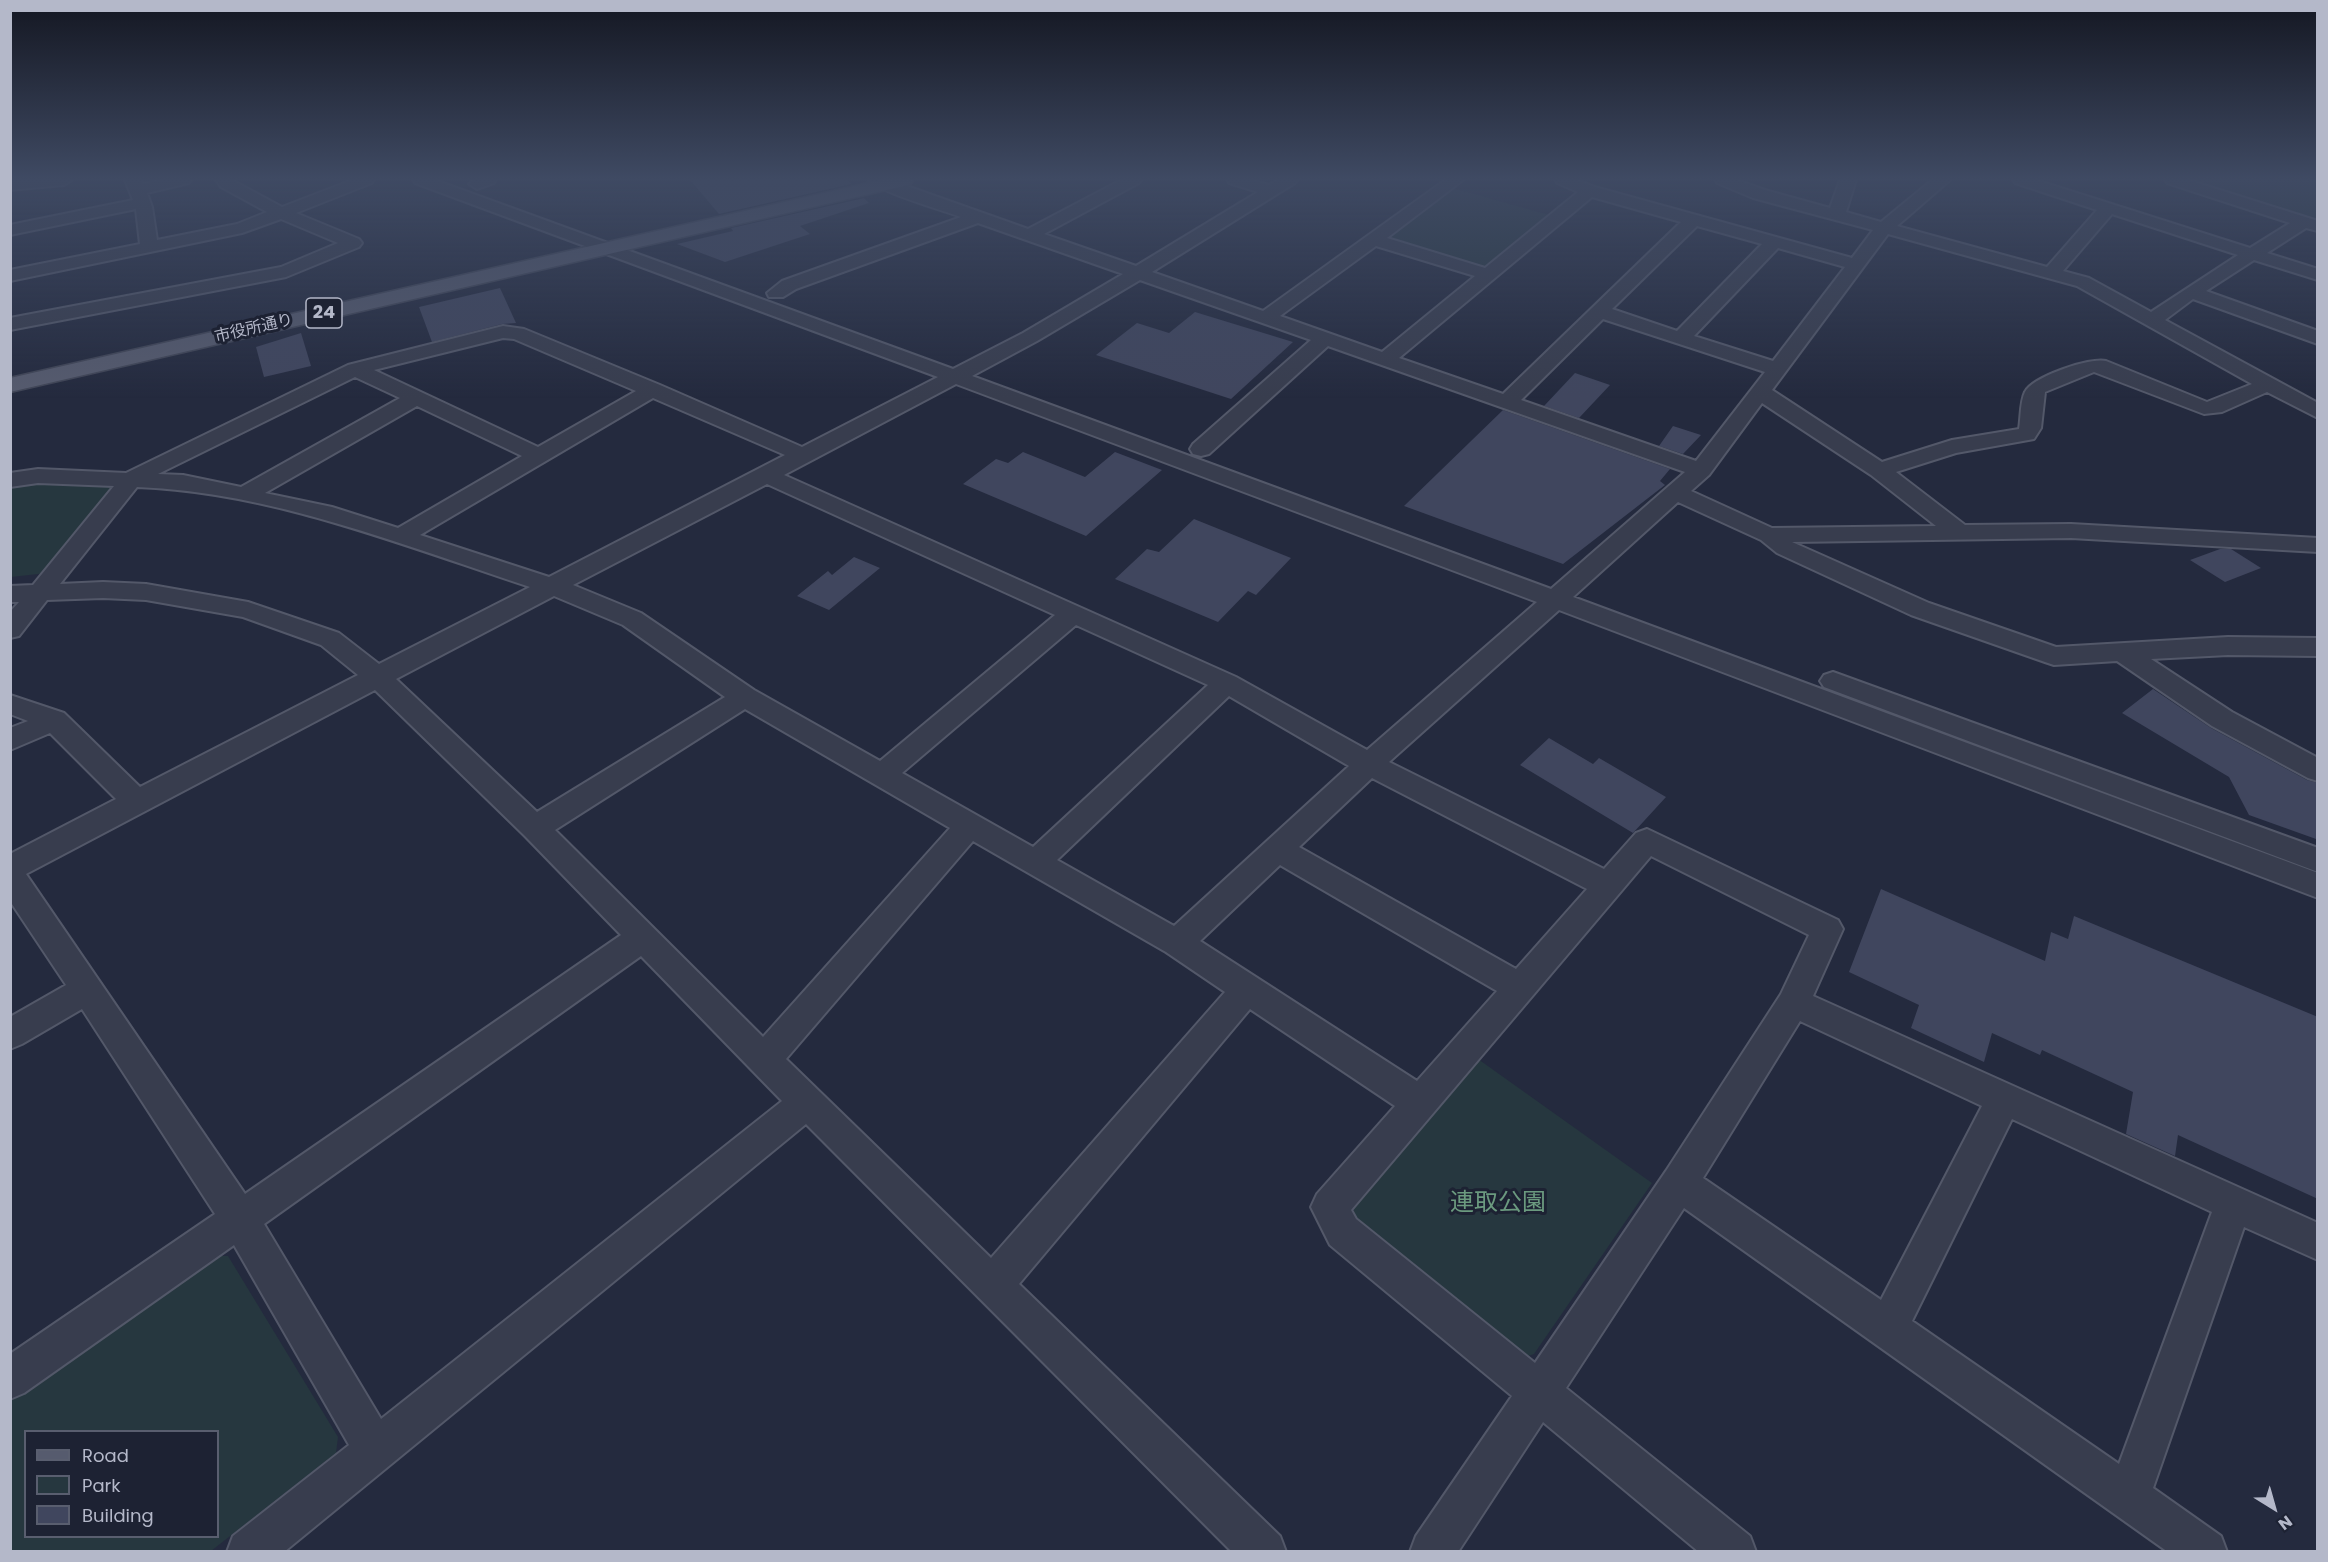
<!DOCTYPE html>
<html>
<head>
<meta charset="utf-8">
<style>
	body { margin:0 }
	#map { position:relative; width:2328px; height:1562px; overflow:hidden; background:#242a3e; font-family:Poppins,sans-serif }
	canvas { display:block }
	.frame { position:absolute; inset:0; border:12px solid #b4b8c9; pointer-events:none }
	.legend { position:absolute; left:24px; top:1430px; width:195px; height:108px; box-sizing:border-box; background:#1d2233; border:2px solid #595e6f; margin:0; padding:8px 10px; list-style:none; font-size:18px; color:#b4b8c9 }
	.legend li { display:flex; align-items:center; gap:12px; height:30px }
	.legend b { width:30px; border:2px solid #595e6f }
	.north { position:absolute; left:2244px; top:1478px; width:60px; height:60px; -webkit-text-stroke:4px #1d2233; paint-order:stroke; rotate:143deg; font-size:16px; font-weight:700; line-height:24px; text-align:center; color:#b4b8c9 }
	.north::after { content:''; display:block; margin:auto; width:21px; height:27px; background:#b4b8c9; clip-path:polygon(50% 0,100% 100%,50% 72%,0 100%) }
</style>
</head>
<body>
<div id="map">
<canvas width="2328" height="1562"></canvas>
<div class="frame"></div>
<ul class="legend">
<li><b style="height:8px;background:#565b6e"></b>Road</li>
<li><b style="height:16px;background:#26373f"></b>Park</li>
<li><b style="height:16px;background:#40465e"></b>Building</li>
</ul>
<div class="north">N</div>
</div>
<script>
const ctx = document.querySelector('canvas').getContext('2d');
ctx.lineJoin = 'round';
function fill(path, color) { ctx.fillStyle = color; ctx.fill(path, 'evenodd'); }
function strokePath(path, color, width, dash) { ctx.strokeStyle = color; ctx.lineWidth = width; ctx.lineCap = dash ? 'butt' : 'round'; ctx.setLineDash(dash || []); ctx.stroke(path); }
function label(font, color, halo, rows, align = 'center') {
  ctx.font = font + ' Poppins,"Noto Sans JP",sans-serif'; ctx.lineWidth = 6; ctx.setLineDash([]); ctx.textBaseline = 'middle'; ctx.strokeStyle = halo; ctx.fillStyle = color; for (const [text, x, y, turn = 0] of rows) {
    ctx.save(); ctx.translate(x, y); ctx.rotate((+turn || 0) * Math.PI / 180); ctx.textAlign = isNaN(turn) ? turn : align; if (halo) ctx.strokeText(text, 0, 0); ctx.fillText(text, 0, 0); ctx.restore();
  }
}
fill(new Path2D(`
	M2193,180H2317V222L2197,184Z
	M1453,188L1549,215L1484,267L1475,268L1384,238Z
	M24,481L117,485L47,573L11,577L10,485Z
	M1478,1059L1652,1183L1534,1354L1519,1359L1356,1227L1353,1206Z
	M210,1256H228L338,1437L336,1453L211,1551H11L10,1396ZM26,1432H218V1536H26Z`), '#26373f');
fill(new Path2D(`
	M690,180H848L852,184L719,214Z
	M864,198L869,203L800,226L810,234L725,262L677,244L733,231L731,228Z
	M500,288L516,323L502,324L432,342L419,307Z
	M1195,312L1293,342L1231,399L1096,355L1137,323L1169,333Z
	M301,333L311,366L264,377L256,347Z
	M1575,373L1610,385L1579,418L1544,406Z
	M1503,410L1670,469L1660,481L1665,485L1563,564L1404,506Z
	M1673,426L1701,435L1683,454L1659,446Z
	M1023,452L1085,477L1115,452L1162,470L1086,536L963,484L996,459L1008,463Z
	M1194,519L1291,558L1256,595L1248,591L1218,622L1115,579L1147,549L1159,552Z
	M2220,549H2231L2261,568L2225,582L2190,560Z
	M854,557L880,568L829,610L797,596L828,571L832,575Z
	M2153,689L2211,728L2307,780L2318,783L2316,839L2249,815L2229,777L2122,713Z
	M1549,738L1593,764L1599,758L1666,797L1633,833L1520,765Z
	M1881,889L2045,961L2051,932L2068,939L2074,916L2318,1017V1199L2178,1135L2175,1156L2126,1134L2133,1092L2042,1050L2040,1055L1992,1033L1984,1062L1911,1028L1919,1005L1849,972Z`), '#40465e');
const minor = new Path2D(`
	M10,180H72L64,185L10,190Z
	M125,180H141L143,184L163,180H191L189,183L147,193L152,207L157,240L237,224L267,212L221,187L216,180H232L282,207L352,180H374L372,183L296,213L359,239L362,243L359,247L286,277L10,330V318L281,267L338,243L281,219L242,233L10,281V270L140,244L136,209L10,235V225L133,200Z
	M413,180H435L953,369L1023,333L1123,274L978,223L796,289L783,297H769L767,293L782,281L961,217C945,211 876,191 869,180H890L1028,229L1121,180H1141L1139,183L1044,234L1136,266L1258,192L1229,183L1227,180H1251L1269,185L1278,180H1297L1295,183L1152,272L1263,311L1445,180H1463L1387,238L1485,268L1578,192L1557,183L1555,180H1576L1595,187L1852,258L1873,230L1753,198L1717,183L1715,180H1737L1765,190L1830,208L1840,180H1856L1846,212L1881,222L1932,180H1950L1897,226L2047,267L2097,210L2015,183L2013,180H2036L2250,248L2290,223L2167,183L2165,180H2188L2318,221V231L2306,228L2267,253L2318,269V280L2254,260L2206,291L2318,331V344L2193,299L2165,320L2318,403V418L2267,392L2222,412L2204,414L2094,372L2045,392L2041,428L2034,439L1956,453L1896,472L1965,525L2071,524L2318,538V552L2071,538L1792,542L1929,603L2056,647L2228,637L2318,638V656L2228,655L2151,659L2232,712L2318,758V781L2308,778L2212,726L2117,661L2054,665L2045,662L1911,615L1777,553L1761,540L1678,502L1573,597L2318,873V898L1559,610L1389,762L1604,869L1636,833L1647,829L1838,920L1843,929L1813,996L2318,1223V1260L2244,1227L2153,1488L2221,1536L2227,1552H2168L1684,1208L1566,1388L1750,1536L1756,1552H1699L1543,1422L1458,1552H1410L1416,1536L1512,1396L1330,1245L1311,1207L1317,1194L1395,1106L1250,1009L1019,1284L1280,1536L1286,1552H1232L806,1124L284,1552H227L233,1536L349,1445L234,1245L24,1393L10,1399V1354L215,1214L82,1009L22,1044L10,1049V1017L66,985L10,901V854L116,799L50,733L10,750V728L28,721L10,714V695L64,713L140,787L358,675L321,645L243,617L146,600L103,598L47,600L19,636L10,638V612L19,602H10V586L33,585L114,486L38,483L10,487V473L38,469L126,473L348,365L503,326L524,329L660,385L802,447L938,377L415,183ZM1592,197L1681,222L1503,394L1399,358ZM2112,214L2238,255L2151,312L2089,278L2063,271ZM1697,226L1762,244L1677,331L1612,309ZM1888,234L2077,286L2252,384L2207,402L2106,361C2090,357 2032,377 2025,392C2020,402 2021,418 2019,429L1952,440L1882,462L1772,390ZM1376,246L1475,276L1382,352L1280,316ZM1778,248L1845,267L1773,361L1694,336ZM1140,280L1311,340L1193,444L1190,449L1193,454L1201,456L1209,454L1328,346L1685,472L1551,589L972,376L1037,341ZM1603,319L1765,372L1696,461L1521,400ZM503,338L514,339L636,391L538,447L374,370ZM355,377L400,398L241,487L183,475L158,474ZM956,384L1537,602L1367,750L1236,677L784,475ZM653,398L785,455L549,577L420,535ZM1762,403L1871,475L1936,526L1772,528L1691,491L1709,475ZM417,406L522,456L398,528L332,507L265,493ZM767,484L1055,615L880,761L754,690L641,613L573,585ZM137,487C272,492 402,545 530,587L379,664L339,633L248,602L146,584L103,582L60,584ZM554,596L623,625L725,697L537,812L396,679ZM1076,625L1208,685L1033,847L902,773ZM375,690L525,836L621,935L245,1194L26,874ZM1229,696L1349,766L1174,926L1057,860ZM745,709L950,828L763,1037L555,830ZM1372,778L1587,889L1516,969L1299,847ZM973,841L1166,952L1225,992L991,1258L786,1059ZM1651,856L1809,935L1781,994L1666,1171L1535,1363L1356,1219L1351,1210ZM1280,865L1497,991L1417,1081L1200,941ZM641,956L782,1101L381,1419L264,1224ZM1800,1021L1982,1106L1881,1300L1703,1178ZM2012,1119L2212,1212L2119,1464L1912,1321Z
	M474,180H496L494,183L477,189L469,184Z
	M1833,672L2318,848V872L1824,687L1820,681L1824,675Z`);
const major = new Path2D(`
	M881,180H913L911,184L904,186L10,392V378Z`);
strokePath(minor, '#535869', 4);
strokePath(major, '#414657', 3);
fill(minor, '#383d4e');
fill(major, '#565b6e');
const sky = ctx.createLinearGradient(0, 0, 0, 398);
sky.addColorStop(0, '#141722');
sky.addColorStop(0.45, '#3f4a63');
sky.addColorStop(1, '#3f4a6300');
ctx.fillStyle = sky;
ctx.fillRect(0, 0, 2328, 398);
label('16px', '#b4b8c9', '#1d2233', [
	["市役所通り",254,329,-13]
]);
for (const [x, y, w] of [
	[324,313,36]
]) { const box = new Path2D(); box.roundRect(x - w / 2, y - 15, w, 30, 4.5); ctx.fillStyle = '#1d2233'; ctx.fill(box); strokePath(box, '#b4b8c9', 1.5); }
label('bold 18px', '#b4b8c9', null, [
	["24",324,313]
]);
label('24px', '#6b9a7f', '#1d2233', [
	["連取公園",1498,1204]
]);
</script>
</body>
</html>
